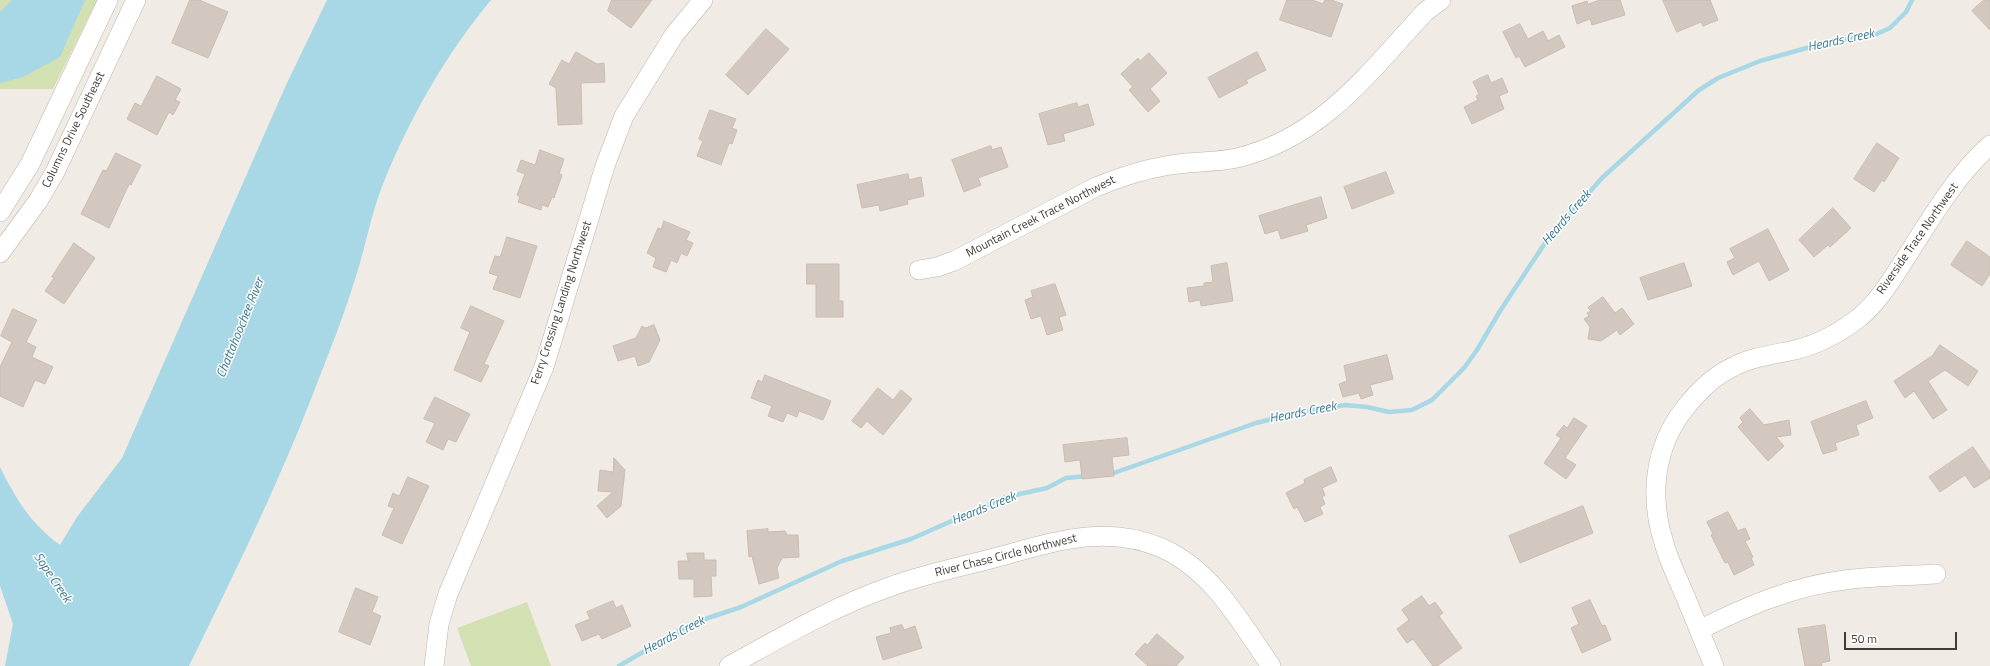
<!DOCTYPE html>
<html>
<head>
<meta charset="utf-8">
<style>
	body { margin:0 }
	#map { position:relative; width:1990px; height:666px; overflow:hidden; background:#f0ebe5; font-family:"Titillium Web",sans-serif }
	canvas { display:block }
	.scale { position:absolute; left:1844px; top:632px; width:113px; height:18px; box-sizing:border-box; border:2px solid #423b35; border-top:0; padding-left:5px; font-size:12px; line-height:14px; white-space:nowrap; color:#423b35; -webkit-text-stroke:3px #fff; paint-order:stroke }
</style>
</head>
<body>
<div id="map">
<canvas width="1990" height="666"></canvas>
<div class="scale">50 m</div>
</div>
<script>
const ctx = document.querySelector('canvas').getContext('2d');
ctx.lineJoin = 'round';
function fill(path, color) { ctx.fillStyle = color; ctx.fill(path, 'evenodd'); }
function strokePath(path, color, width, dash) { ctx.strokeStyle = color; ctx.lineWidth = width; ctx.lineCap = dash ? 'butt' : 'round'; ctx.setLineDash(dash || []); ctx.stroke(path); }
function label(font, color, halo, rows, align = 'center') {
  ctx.font = font + ' "Titillium Web",sans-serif'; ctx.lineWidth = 3; ctx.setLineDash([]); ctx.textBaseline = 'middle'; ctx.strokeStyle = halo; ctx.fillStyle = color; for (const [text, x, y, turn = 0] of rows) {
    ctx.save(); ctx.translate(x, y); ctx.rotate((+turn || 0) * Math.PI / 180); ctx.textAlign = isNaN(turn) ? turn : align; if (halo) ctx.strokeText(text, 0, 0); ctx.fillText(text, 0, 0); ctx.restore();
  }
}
fill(new Path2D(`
	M0,0H97L53,89H0Z
	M527,602L551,666H471L457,628Z`), '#d2e0b2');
fill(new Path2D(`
	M12,0H85L60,57L23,77L0,83V12Z
	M327,0H491C446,54 409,119 383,184C371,214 366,245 356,276C344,316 328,355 313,394C277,487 233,576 189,666H5L13,624L0,586V467C16,499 30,523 60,545L77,517L122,458L286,85Z`), '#a8d7e6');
strokePath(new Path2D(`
	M1108,475L1256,423L1300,412L1345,405L1367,407L1389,412L1412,410L1432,400L1464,368L1477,350L1500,311L1549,237L1603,177L1699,90L1718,78L1760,61L1825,43L1847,39L1870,37L1890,28L1906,12L1912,0
	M619,666L693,623L741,607L842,561L911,539L1006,497L1047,488L1066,478L1087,476`), '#a8d7e6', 4.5);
const building = new Path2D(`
	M190,0H199L228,12L208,58L172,43Z
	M612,0H652L631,28L608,11Z
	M1287,0H1312L1323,4L1325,0H1331L1343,4L1331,37L1280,20Z
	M1600,0H1620L1625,15L1592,25L1590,19L1577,24L1572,6L1587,1L1588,4Z
	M1663,0H1710L1718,20L1703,26L1701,22L1677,32Z
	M1984,0H1990V30L1972,11Z
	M1520,24L1528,39L1543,31L1548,41L1559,35L1565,47L1525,67L1519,56L1516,58L1503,32Z
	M766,29L789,49L748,95L726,75Z
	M576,52L597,64L604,63L605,82L581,83L582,124L558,125L556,88L549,84L562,60L569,64Z
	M1257,52L1266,70L1246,80L1248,83L1219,98L1208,78Z
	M1149,53L1167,73L1150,89L1160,101L1148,112L1129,90L1133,87L1121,74L1138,58L1140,61Z
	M1488,75L1491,83L1502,78L1508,92L1499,96L1504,109L1472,124L1464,107L1478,100L1476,96L1479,94L1473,82Z
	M157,76L181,89L175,100L180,102L173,115L169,112L157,135L127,119L135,103L141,106Z
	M1077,103L1078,107L1088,104L1094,125L1063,134L1065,141L1048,145L1039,114Z
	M710,110L736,119L732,128L737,130L732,144L729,143L721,165L697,156L703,141L699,139Z
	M1877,143L1899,158L1884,182L1882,180L1874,192L1854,179Z
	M991,146L992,150L1001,147L1008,167L978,178L981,185L964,192L952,160Z
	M540,150L564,159L559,174L562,175L554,198L552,197L548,207L542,205L541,210L518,202L520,197L517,195L525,174L517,171L521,160L535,165Z
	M116,153L141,165L131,185L129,184L109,228L81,214L103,170L106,171Z
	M1386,172L1394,193L1352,209L1344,187Z
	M908,174L909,180L921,177L924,196L907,200L908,204L880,211L879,205L862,208L857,185Z
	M1321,197L1327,218L1306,225L1308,231L1281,239L1278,230L1265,234L1259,216Z
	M1833,208L1851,228L1830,247L1828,245L1814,257L1799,240Z
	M664,221L690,232L686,240L693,243L687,256L681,253L677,263L671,260L666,272L653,267L656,258L647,253L658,228L661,229Z
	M1768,229L1789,270L1769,281L1759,261L1733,275L1727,262L1735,258L1730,249Z
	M507,237L537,246L520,298L493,289L498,276L489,273L495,256L500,257Z
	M1967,241L1990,257V274L1982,286L1951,265Z
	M74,243L95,258L64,304L45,291L54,278L52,277Z
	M1227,263L1233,301L1201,306L1200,300L1189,302L1187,288L1204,286V283L1213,282L1211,266Z
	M1684,263L1692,286L1648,300L1640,278Z
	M807,264H839V301H843V317H816V284H807Z
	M1055,284L1066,315L1059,317L1063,330L1047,335L1041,316L1031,319L1025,300L1033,297L1031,291Z
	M1603,297L1615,313L1622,308L1634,324L1620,335L1617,330L1601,341L1588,339L1590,327L1584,319L1589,316L1587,313L1591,311L1588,308Z
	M471,306L504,321L484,364L489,366L481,382L454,370L470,332L461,328Z
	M13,309L37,320L26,342L36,347L32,357L53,367L45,384L35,380L23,407L0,396V367L12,342L1,336Z
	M654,325L660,340L649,362L638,366L635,356L618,361L613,346L636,338L642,326L645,328Z
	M1940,345L1978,371L1968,386L1945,370L1928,381L1947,410L1933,419L1914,391L1905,398L1894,381L1932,356Z
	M1387,355L1393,379L1370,385L1373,395L1361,399L1359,393L1343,397L1339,384L1347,381L1344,366Z
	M765,375L831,401L823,420L799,411L797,417L787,413L783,422L768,416L772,406L751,398L758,380L762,382Z
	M878,388L893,400L901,390L912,399L883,435L867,421L861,428L852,421Z
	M435,397L470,414L456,442L448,439L443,450L426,442L435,423L424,419Z
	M1866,401L1873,418L1856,425L1859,435L1835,443L1837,450L1823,454L1811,422Z
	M1750,409L1764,425L1789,420L1791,435L1776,437L1784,446L1768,461L1738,427L1743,422L1740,418Z
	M1574,418L1587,426L1565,458L1576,465L1566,479L1544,463L1561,438L1556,435L1564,425L1567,428Z
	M1127,438L1129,455L1112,457L1114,476L1082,479L1080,460L1065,462L1063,445Z
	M1973,447L1990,472V478L1974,488L1965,475L1940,492L1929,477Z
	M614,458L625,470L621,506L607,518L597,506L613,492L598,491L600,470L613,472Z
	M1331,467L1337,481L1322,488L1325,495L1322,497L1325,504L1320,507L1323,514L1305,522L1297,507L1294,509L1286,493L1305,483L1304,480Z
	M408,477L429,486L402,544L382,535L394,508L388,506L393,493L399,496Z
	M1583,506L1593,533L1520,563L1509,536Z
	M1728,512L1738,531L1745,528L1750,539L1745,541L1753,557L1751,558L1754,565L1734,575L1728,562L1725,563L1711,535L1713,534L1707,522Z
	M768,529V532L785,531L787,535H798L799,557L782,558L777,568L779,578L759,584L752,556L749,557L747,531Z
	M687,553H704V560H716V576H711L712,596L694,597V579H679L678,561H688Z
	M356,588L378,597L372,612L381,616L370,645L339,632Z
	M1422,596L1429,606L1435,602L1443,613L1439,616L1462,648L1437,666H1433L1413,639L1407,643L1397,629L1409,620L1402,610Z
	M1590,600L1602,626L1605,625L1611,640L1582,653L1571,628L1579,624L1572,608Z
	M613,601L616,608L622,605L631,626L602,639L599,634L582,641L575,625L590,619L587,612Z
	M902,625L904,630L915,626L922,648L883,660L876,637L891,633L890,628Z
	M1825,625L1830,661L1821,663L1822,666H1805L1798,629Z
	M1157,634L1184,657L1176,666H1148L1135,654L1145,643L1147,645Z`);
fill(building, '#d3c8bf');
strokePath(building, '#cabcb0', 1);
const minor = new Path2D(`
	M0,212L30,164L108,0
	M0,253L38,201L55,172L136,0
	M919,270L937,267L954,261L1096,187C1118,178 1141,170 1165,166C1189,161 1214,163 1237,158C1323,137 1368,73 1425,12L1441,0
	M1699,630C1745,607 1793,586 1845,580C1875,576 1906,576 1936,574
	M434,666L439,624L448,594L544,367L605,166L624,116L674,35L703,0
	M729,666C782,637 834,606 892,586C925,574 960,567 994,558C1051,543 1104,523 1162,548C1213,571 1241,623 1271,666
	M1714,666C1703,640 1693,614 1682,589C1676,574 1668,559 1664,543C1649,497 1654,447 1685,408C1697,393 1711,378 1729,369C1750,357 1772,355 1795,350C1819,344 1841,332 1860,317C1878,302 1890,282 1903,262C1929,222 1954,177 1990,145`);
strokePath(minor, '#bdb4ac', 20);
strokePath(minor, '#fff', 19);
label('12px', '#423b35', '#fff', [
	["Columns Drive Southeast",74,130,-64],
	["Mountain Creek Trace Northwest",1041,217,-27],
	["Riverside Trace Northwest",1918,239,-55],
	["Ferry Crossing Landing Northwest",562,303,-72],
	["River Chase Circle Northwest",1006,556,-14]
]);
label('italic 13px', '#387992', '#fff', [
	["Heards Creek",1841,41,-12],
	["Heards Creek",1567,218,-49],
	["Chattahoochee River",241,328,-68],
	["Heards Creek",1303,413,-11],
	["Heards Creek",984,509,-22],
	["Sope Creek",52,578,56],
	["Heards Creek",674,636,-28]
]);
</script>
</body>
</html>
